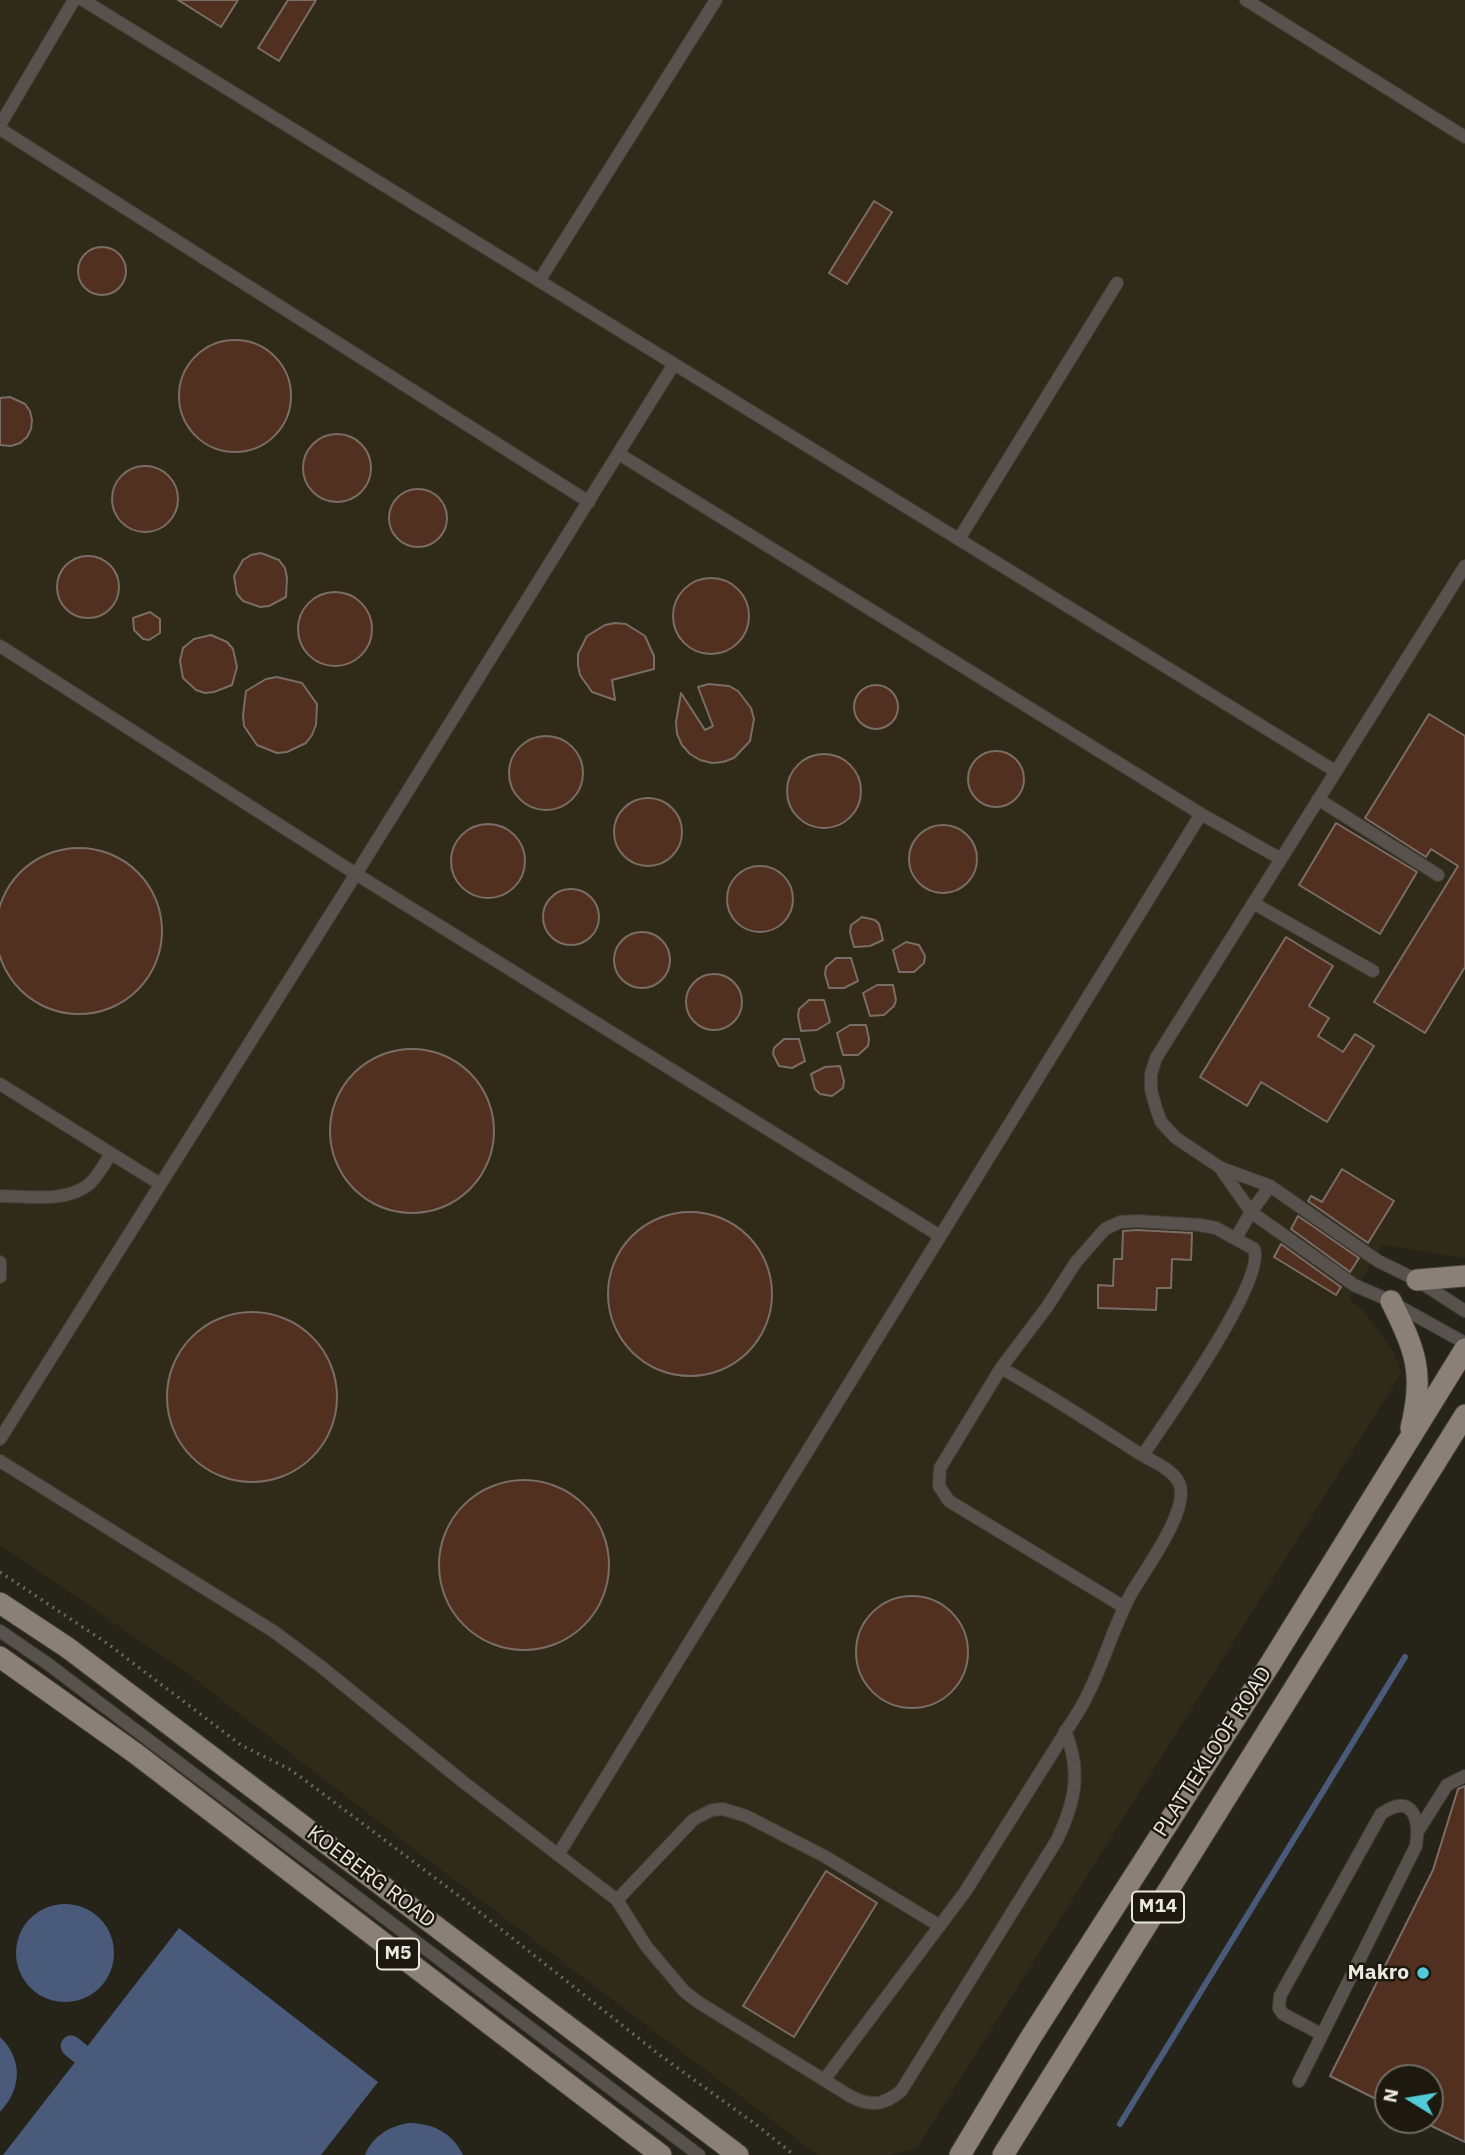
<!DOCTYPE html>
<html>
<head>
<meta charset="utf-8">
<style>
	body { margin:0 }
	#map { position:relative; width:1465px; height:2155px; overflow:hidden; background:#262318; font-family:"IBM Plex Sans",sans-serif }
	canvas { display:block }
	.north { position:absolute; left:1374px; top:2064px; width:70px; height:70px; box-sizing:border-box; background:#1d190f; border:2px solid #6f6c63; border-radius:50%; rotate:281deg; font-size:19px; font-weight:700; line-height:28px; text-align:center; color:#ebe8e1 }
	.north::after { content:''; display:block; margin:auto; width:24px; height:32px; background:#52cbd8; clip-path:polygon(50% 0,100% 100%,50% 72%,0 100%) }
</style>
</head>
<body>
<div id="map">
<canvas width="1465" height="2155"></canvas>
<div class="north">N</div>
</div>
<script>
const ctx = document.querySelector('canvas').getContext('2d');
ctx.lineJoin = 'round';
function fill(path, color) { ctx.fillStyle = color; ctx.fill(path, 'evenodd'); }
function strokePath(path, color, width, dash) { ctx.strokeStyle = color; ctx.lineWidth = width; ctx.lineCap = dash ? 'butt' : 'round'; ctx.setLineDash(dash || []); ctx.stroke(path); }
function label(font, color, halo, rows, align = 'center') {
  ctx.font = font + ' "IBM Plex Sans",sans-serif'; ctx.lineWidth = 5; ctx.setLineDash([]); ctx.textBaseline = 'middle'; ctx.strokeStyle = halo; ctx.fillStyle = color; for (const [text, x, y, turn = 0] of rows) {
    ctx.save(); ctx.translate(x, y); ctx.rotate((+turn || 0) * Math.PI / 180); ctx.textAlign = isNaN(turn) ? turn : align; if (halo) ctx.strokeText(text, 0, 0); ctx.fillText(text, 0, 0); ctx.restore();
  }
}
fill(new Path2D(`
	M0,0H1465V1258L1382,1245L1349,1300L1363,1310L1393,1351L1402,1372L917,2148L890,2155H818L449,1876L183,1670L0,1545Z`), '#302a19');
fill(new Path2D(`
	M16 1953a49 49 0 1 1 98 0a49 49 0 1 1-98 0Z
	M179,1928L378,2082L321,2155H3Z
	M0,2037C23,2059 22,2089 0,2112Z
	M408,2123C432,2123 452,2132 463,2155H365C373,2136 388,2127 408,2123Z`), '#495a7a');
strokePath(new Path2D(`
	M1120,2124L1405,1657`), '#495a7a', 6);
strokePath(new Path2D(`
	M71,2046L102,2071`), '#495a7a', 21);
const building = new Path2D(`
	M178,0H238L221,27Z
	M288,0H316L279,61L258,48Z
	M874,201L892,212L847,284L829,273Z
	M78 271a24 24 0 1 1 48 0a24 24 0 1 1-48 0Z
	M179 396a56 56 0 1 1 112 0a56 56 0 1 1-112 0Z
	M10,397L25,404L30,411L32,420L31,429L27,437L20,443L11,446L0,445V398Z
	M303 468a34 34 0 1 1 68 0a34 34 0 1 1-68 0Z
	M112 499a33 33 0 1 1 66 0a33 33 0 1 1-66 0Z
	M389 518a29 29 0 1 1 58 0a29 29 0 1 1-58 0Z
	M261,553L279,560L285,568L287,578L286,597L269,606L260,607L243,601L237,594L234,576L243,560L251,555Z
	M57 587a31 31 0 1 1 62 0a31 31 0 1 1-62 0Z
	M673 616a38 38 0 1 1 76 0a38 38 0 1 1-76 0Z
	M298 629a37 37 0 1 1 74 0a37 37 0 1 1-74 0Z
	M150,612L160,619V633L149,640L143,639L134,630L133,618Z
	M615,623L626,624L645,636L654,656V669L612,680L615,700L592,692L580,675L578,665V654L587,636L605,625Z
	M211,635L227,642L233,649L237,667L232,685L214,692L205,693L196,690L183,678L180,661L183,648L194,639Z
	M277,677L302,683L317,704L316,725L312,735L306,743L287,752L277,753L257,745L244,726L243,715L246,691L266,679Z
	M709,684L729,686L738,691L751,708L754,719L750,741L734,758L723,762L712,763L700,760L690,754L682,745L677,734L676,722L681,693L705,730L713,726L698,687Z
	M854 707a22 22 0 1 1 44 0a22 22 0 1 1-44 0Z
	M1429,714L1465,736V967L1425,1033L1374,1002L1458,866L1431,849L1426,857L1365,818Z
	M509 773a37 37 0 1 1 74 0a37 37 0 1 1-74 0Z
	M968 779a28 28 0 1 1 56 0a28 28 0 1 1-56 0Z
	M787 791a37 37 0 1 1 74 0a37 37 0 1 1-74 0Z
	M614 832a34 34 0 1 1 68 0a34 34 0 1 1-68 0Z
	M1336,823L1417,872L1380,934L1299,885Z
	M451 861a37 37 0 1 1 74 0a37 37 0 1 1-74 0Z
	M909 859a34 34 0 1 1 68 0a34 34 0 1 1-68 0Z
	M-4 931a83 83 0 1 1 166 0a83 83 0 1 1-166 0Z
	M727 899a33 33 0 1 1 66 0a33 33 0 1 1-66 0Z
	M543 917a28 28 0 1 1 56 0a28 28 0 1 1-56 0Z
	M862,917L875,920L879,924L883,940L870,946L854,947L850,932L851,925Z
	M614 960a28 28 0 1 1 56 0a28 28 0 1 1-56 0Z
	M1286,937L1333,966L1309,1006L1329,1018L1318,1036L1343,1052L1355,1034L1374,1046L1327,1122L1261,1082L1247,1106L1200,1077Z
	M906,942L919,945L925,956L924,963L914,972H899L893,950Z
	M836,958H851L858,981L844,988H829L825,974L826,967Z
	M686 1002a28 28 0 1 1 56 0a28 28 0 1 1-56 0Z
	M877,985H893L896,1000L894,1006L884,1015L870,1016L863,993Z
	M809,1000H824L830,1022L817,1030L801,1031L798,1016L799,1009Z
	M850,1025H866L869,1039L868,1046L858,1055H843L837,1033Z
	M784,1039H799L805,1061L792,1068L779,1066L773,1054L774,1048Z
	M330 1131a82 82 0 1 1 164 0a82 82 0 1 1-164 0Z
	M840,1066L844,1081L843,1088L832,1096L820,1094L815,1089L811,1074L825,1067Z
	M1342,1169L1394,1201L1368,1243L1308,1201L1311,1196L1322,1202Z
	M608 1294a82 82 0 1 1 164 0a82 82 0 1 1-164 0Z
	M1298,1216L1359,1258L1350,1272L1291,1229Z
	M1137,1230L1192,1233L1191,1260L1172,1259L1171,1288H1157L1156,1310L1098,1308V1285L1113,1286L1114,1259H1122L1123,1231Z
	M1281,1244L1341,1287L1336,1295L1274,1257Z
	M167 1397a85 85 0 1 1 170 0a85 85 0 1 1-170 0Z
	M439 1565a85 85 0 1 1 170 0a85 85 0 1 1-170 0Z
	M856 1652a56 56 0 1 1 112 0a56 56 0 1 1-112 0Z
	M1465,1786V2142L1419,2120H1430V2078H1388V2105L1330,2076L1433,1870L1458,1789Z
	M826,1871L877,1903L794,2037L743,2006Z`);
fill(building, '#523020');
strokePath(building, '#7a6c66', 2);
const lane = new Path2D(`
	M83,0L1335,771
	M1246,0L1465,137
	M0,125L74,0
	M0,129L589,502
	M539,281L716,0
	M959,539L1117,283
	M1465,566L1156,1058L1151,1074V1090L1156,1108L1161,1122L1176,1138L1221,1168L1270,1186L1378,1261L1417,1280L1465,1311
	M0,646L356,874L940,1236
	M1318,799L1438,875
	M1201,814L1281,859
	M1253,903L1373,971
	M0,1084L160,1184
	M1221,1169L1251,1212L1354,1285L1384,1298L1465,1343
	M0,1196C27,1196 65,1203 88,1185C98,1177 104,1164 111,1154
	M1236,1238L1251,1212L1270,1186
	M0,1262V1277
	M0,1439L356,874L674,364
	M0,1461L273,1631L319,1665L462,1781L617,1900L646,1946L684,1991L698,2002L850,2096C870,2107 884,2105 901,2091L1057,1840C1075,1802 1082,1771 1065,1731
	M1124,1607L949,1501L939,1486L940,1468L1001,1368L1047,1307L1076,1262L1105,1229L1120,1222L1137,1221L1200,1225L1216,1228L1254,1249C1267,1280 1164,1423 1143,1455
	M0,1631L48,1664L699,2155
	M1418,1831L1447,1785L1465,1776
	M558,1855L1201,814L619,454
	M617,1900L694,1819L712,1810L723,1809L746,1816L824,1856L940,1926
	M824,2080L965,1892L1080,1709C1102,1672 1111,1630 1132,1592C1145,1570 1191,1508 1179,1483C1172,1468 1151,1461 1137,1452C1092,1423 1048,1394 1001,1368
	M1299,2081L1416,1846C1420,1820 1413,1791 1381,1814L1280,1996L1279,2008L1283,2014L1321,2034`);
const primary = new Path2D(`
	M1417,1280L1465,1276
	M1391,1301C1415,1350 1425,1372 1411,1428
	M0,1603L68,1648L738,2155
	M0,1657L135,1753L661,2155
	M960,2155L1031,2037L1272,1661L1465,1349
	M1003,2155L1465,1415`);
strokePath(lane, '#423f34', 14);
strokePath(primary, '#423f34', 23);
strokePath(new Path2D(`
	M0,1572L108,1644L241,1745L291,1770L330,1799L463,1899L661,2056L758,2126L794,2155`), '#6a675e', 3.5, [2, 5]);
strokePath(lane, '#57524e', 12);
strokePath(primary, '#8b8078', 21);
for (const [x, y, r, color] of [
	[1423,1973,7,"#52cbd8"]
]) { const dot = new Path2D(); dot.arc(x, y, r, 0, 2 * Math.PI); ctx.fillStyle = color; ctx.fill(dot); strokePath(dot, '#1d190f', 2.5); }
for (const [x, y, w] of [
	[1158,1907,52],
	[398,1954,42]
]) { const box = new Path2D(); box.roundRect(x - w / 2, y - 15.5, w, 31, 5); ctx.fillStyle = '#1d190f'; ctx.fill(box); strokePath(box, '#ebe8e1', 2); }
label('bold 19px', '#ebe8e1', null, [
	["M14",1158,1907],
	["M5",398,1954]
]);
label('21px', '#ebe8e1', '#1d190f', [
	["PLATTEKLOOF ROAD",1213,1752,-57],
	["KOEBERG ROAD",371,1877,37]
]);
label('bold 21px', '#ebe8e1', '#1d190f', [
	["Makro",1409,1973]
], 'right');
</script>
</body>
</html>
